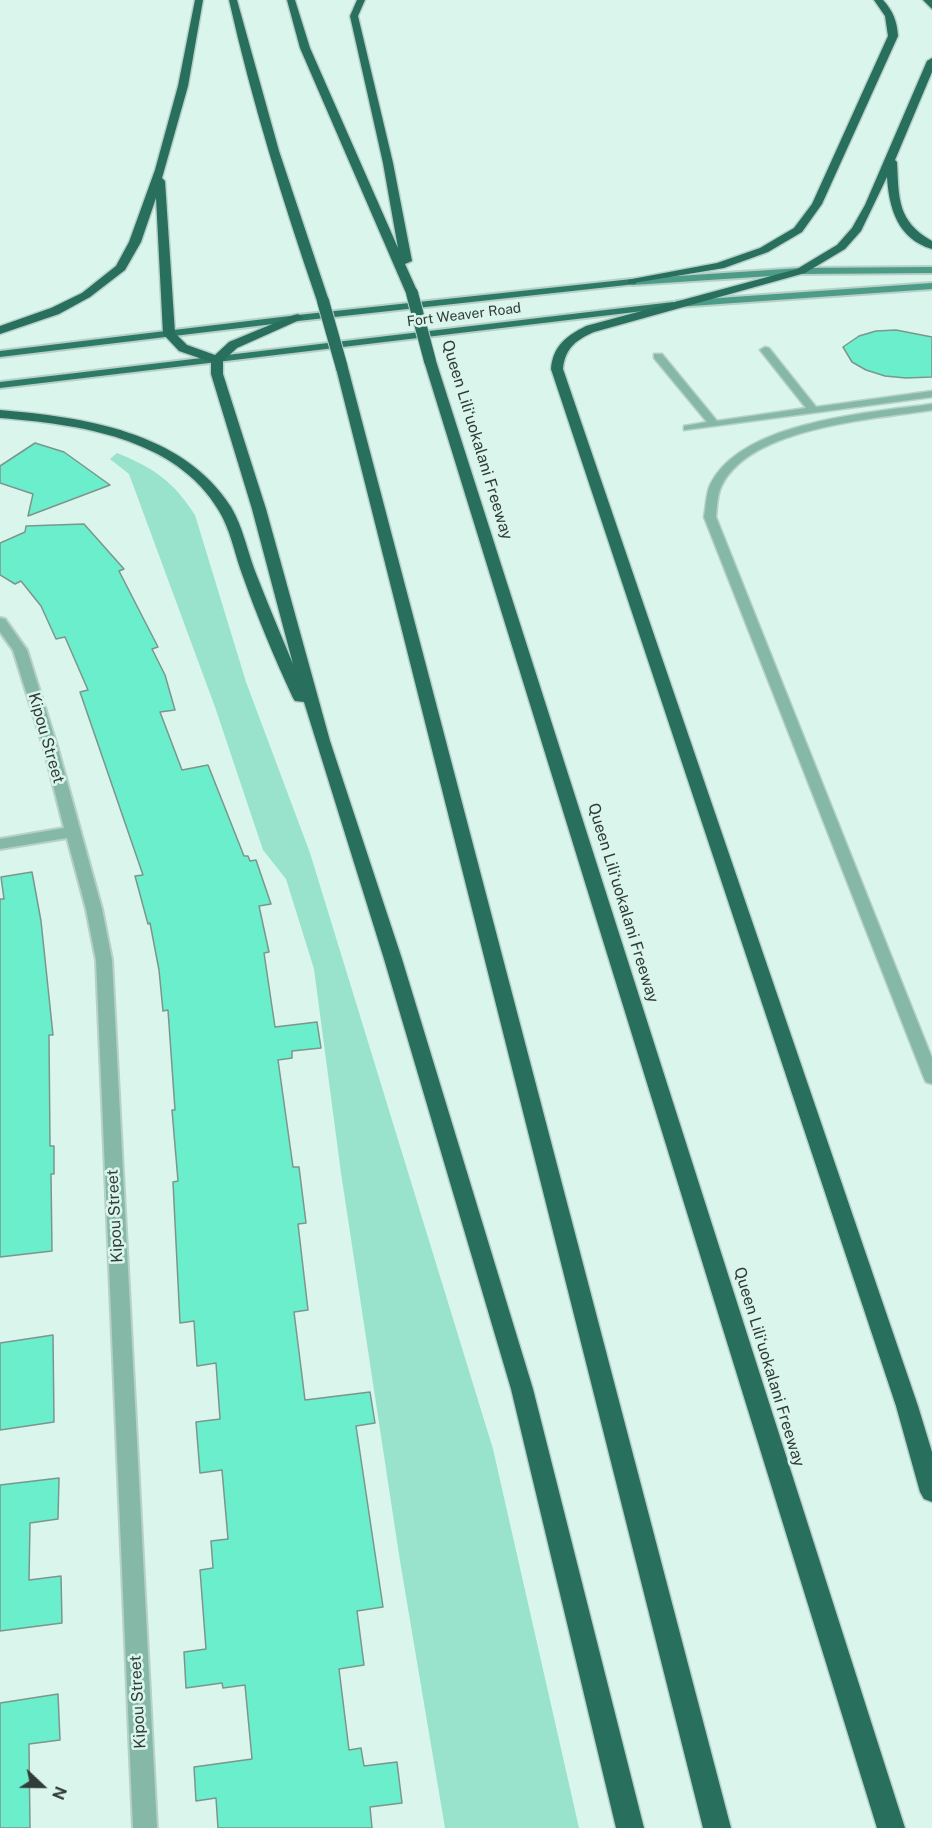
<!DOCTYPE html>
<html>
<head>
<meta charset="utf-8">
<style>
	body { margin:0 }
	#map { position:relative; width:932px; height:1828px; overflow:hidden; background:#d9f5ec; font-family:"Public Sans",sans-serif }
	canvas { display:block }
	.north { position:absolute; left:12px; top:1756px; width:60px; height:60px; -webkit-text-stroke:4px #d9f5ec; paint-order:stroke; rotate:112deg; font-size:16px; font-weight:700; line-height:24px; text-align:center; color:#313c39 }
	.north::after { content:''; display:block; margin:auto; width:21px; height:27px; background:#313c39; clip-path:polygon(50% 0,100% 100%,50% 72%,0 100%) }
</style>
</head>
<body>
<div id="map">
<canvas width="932" height="1828"></canvas>
<div class="north">N</div>
</div>
<script>
const ctx = document.querySelector('canvas').getContext('2d');
ctx.lineJoin = 'round';
function fill(path, color) { ctx.fillStyle = color; ctx.fill(path, 'evenodd'); }
function strokePath(path, color, width, dash) { ctx.strokeStyle = color; ctx.lineWidth = width; ctx.lineCap = dash ? 'butt' : 'round'; ctx.setLineDash(dash || []); ctx.stroke(path); }
function label(font, color, halo, rows, align = 'center') {
  ctx.font = font + ' "Public Sans",sans-serif'; ctx.lineWidth = 5; ctx.setLineDash([]); ctx.textBaseline = 'middle'; ctx.strokeStyle = halo; ctx.fillStyle = color; for (const [text, x, y, turn = 0] of rows) {
    ctx.save(); ctx.translate(x, y); ctx.rotate((+turn || 0) * Math.PI / 180); ctx.textAlign = isNaN(turn) ? turn : align; if (halo) ctx.strokeText(text, 0, 0); ctx.fillText(text, 0, 0); ctx.restore();
  }
}
fill(new Path2D(`
	M117,453C154,468 173,481 195,515L246,682L310,853L493,1449L579,1828H445L400,1561L341,1173L314,969L286,879L263,850L215,707L129,474L110,459Z`), '#99e3cd');
const building = new Path2D(`
	M896,330L932,337V377L906,378L885,376L866,370L852,362L843,347L859,336L876,331Z
	M35,443L64,452L110,485L28,516L33,494L0,483V466Z
	M84,524L124,569L119,571L158,647L152,649L165,675L175,710L160,712L182,770L208,765L244,856H248L250,861L256,860L271,904L259,906L269,952L264,953L275,1027L317,1022L321,1048L292,1051V1058L278,1060L293,1167H299L306,1223L298,1224L308,1310L294,1312L305,1400L370,1392L375,1423L356,1426L383,1607L357,1611L364,1665L339,1669L349,1750L361,1748L364,1766L397,1762L402,1803L370,1807L372,1828H218L216,1798L196,1801L194,1767L252,1759L245,1685L223,1688L222,1683L186,1688L184,1652L206,1649L200,1570L213,1568L211,1541L228,1539L222,1470L200,1473L196,1422L220,1419L216,1363L197,1366L194,1321L180,1323L173,1182L178,1181L172,1110H175L168,1010L163,1011L159,970L150,923L148,924L135,876L143,875L80,692L88,690L65,637L56,639L41,606L21,581L15,584L0,575V543L25,532L26,526Z
	M32,872L41,921L53,1035H49L50,1146H54V1174H51L52,1251L0,1257V899H4L1,877Z
	M53,1335L54,1422L0,1430V1343Z
	M59,1478L58,1519L30,1523L29,1580L61,1576L62,1623L0,1631V1485Z
	M58,1694L60,1740L29,1744L30,1828H0V1703Z`);
fill(building, '#6aeecc');
strokePath(building, '#7c968d', 1.5);
const service = new Path2D(`
	M765,347L769,348L816,407L932,391V397L684,430V426L707,422L654,358V354H662L717,421L806,408L760,350Z
	M932,404V410C874,419 751,427 722,485C717,494 717,507 716,517L932,1058V1084L926,1082L924,1078L704,517C706,507 706,494 710,485C741,421 870,413 932,404Z`);
const minor = new Path2D(`
	M0,618L5,619L27,650L58,749L102,909L112,960L157,1828H133L96,960L86,909L67,838L0,849V839L64,828L44,749L13,650L0,632Z`);
const secondary = new Path2D(`
	M932,267V273L801,274L632,285L627,282L632,279L801,268Z
	M932,283V289L677,307L672,304L677,301Z`);
const trunk = new Path2D(`
	M632,279L636,280V284L298,321L0,357V351L298,315Z
	M673,302L678,305L677,307L0,388V382Z`);
const motorway = new Path2D(`
	M195,0H203L188,86L162,178L165,181L175,333L187,345L215,355L229,342L294,315L298,314L304,318L237,348L223,361V374L266,509L330,741L402,959L533,1389L644,1828H616L511,1389L384,959L304,702L295,701L293,698C274,657 256,614 241,571C234,551 230,529 219,511C176,437 76,424 0,418V410C82,417 183,431 231,507C243,527 247,550 255,571C267,602 280,633 293,664L252,509L211,374V362L179,351L163,334L156,198L141,242L125,270L90,297L59,314L0,334V326L51,308L82,293L116,266L129,242L155,170L178,86Z
	M229,0H237L279,151L329,301L327,304H319L317,301C283,202 252,102 229,0Z
	M287,0H295L310,48L398,248L383,163L350,16L357,0H365L358,16L393,163L412,261L405,264L418,293L416,295L412,297L406,293L300,48Z
	M874,0H883C893,11 897,21 898,36L822,204L802,232L768,252L724,268L628,284V280L632,279L717,263L760,248L794,228L812,204L888,36L885,16Z
	M923,0H932V9Z
	M932,58V72L895,160L897,162C899,199 897,221 932,241V249C898,239 889,209 887,177L861,231L845,249L805,273L594,332C576,340 565,348 563,369L918,1406L932,1452V1502L924,1499L920,1492L896,1406L551,369C553,346 566,336 586,326L797,269L837,245L852,228L865,205L927,61Z
	M430,357L436,361L905,1828H877L424,361Z
	M342,364L348,368L731,1828H703L336,368Z`);
strokePath(service, '#b7d0c8', 3);
strokePath(minor, '#b7d0c8', 4);
strokePath(secondary, '#b7d0c8', 4);
strokePath(trunk, '#b7d0c8', 4);
strokePath(motorway, '#b7d0c8', 3);
fill(service, '#86b8a8');
fill(minor, '#86b8a8');
fill(secondary, '#4c9c87');
fill(trunk, '#2d7a66');
fill(motorway, '#286f5d');
const motorwayBridge = new Path2D(`
	M412,293L430,361
	M323,301L342,368`);
strokePath(motorwayBridge, '#b7d0c8', 14, []);
strokePath(motorwayBridge, '#286f5d', 12);
label('14px', '#313c39', '#d9f5ec', [
	["Fort Weaver Road",464,315,-7]
]);
label('16px', '#313c39', '#d9f5ec', [
	["Queen Liliʻuokalani Freeway",477,440,73],
	["Kipou Street",46,738,74],
	["Queen Liliʻuokalani Freeway",623,903,73],
	["Kipou Street",115,1216,-93],
	["Queen Liliʻuokalani Freeway",769,1367,73],
	["Kipou Street",138,1702,-93]
]);
</script>
</body>
</html>
